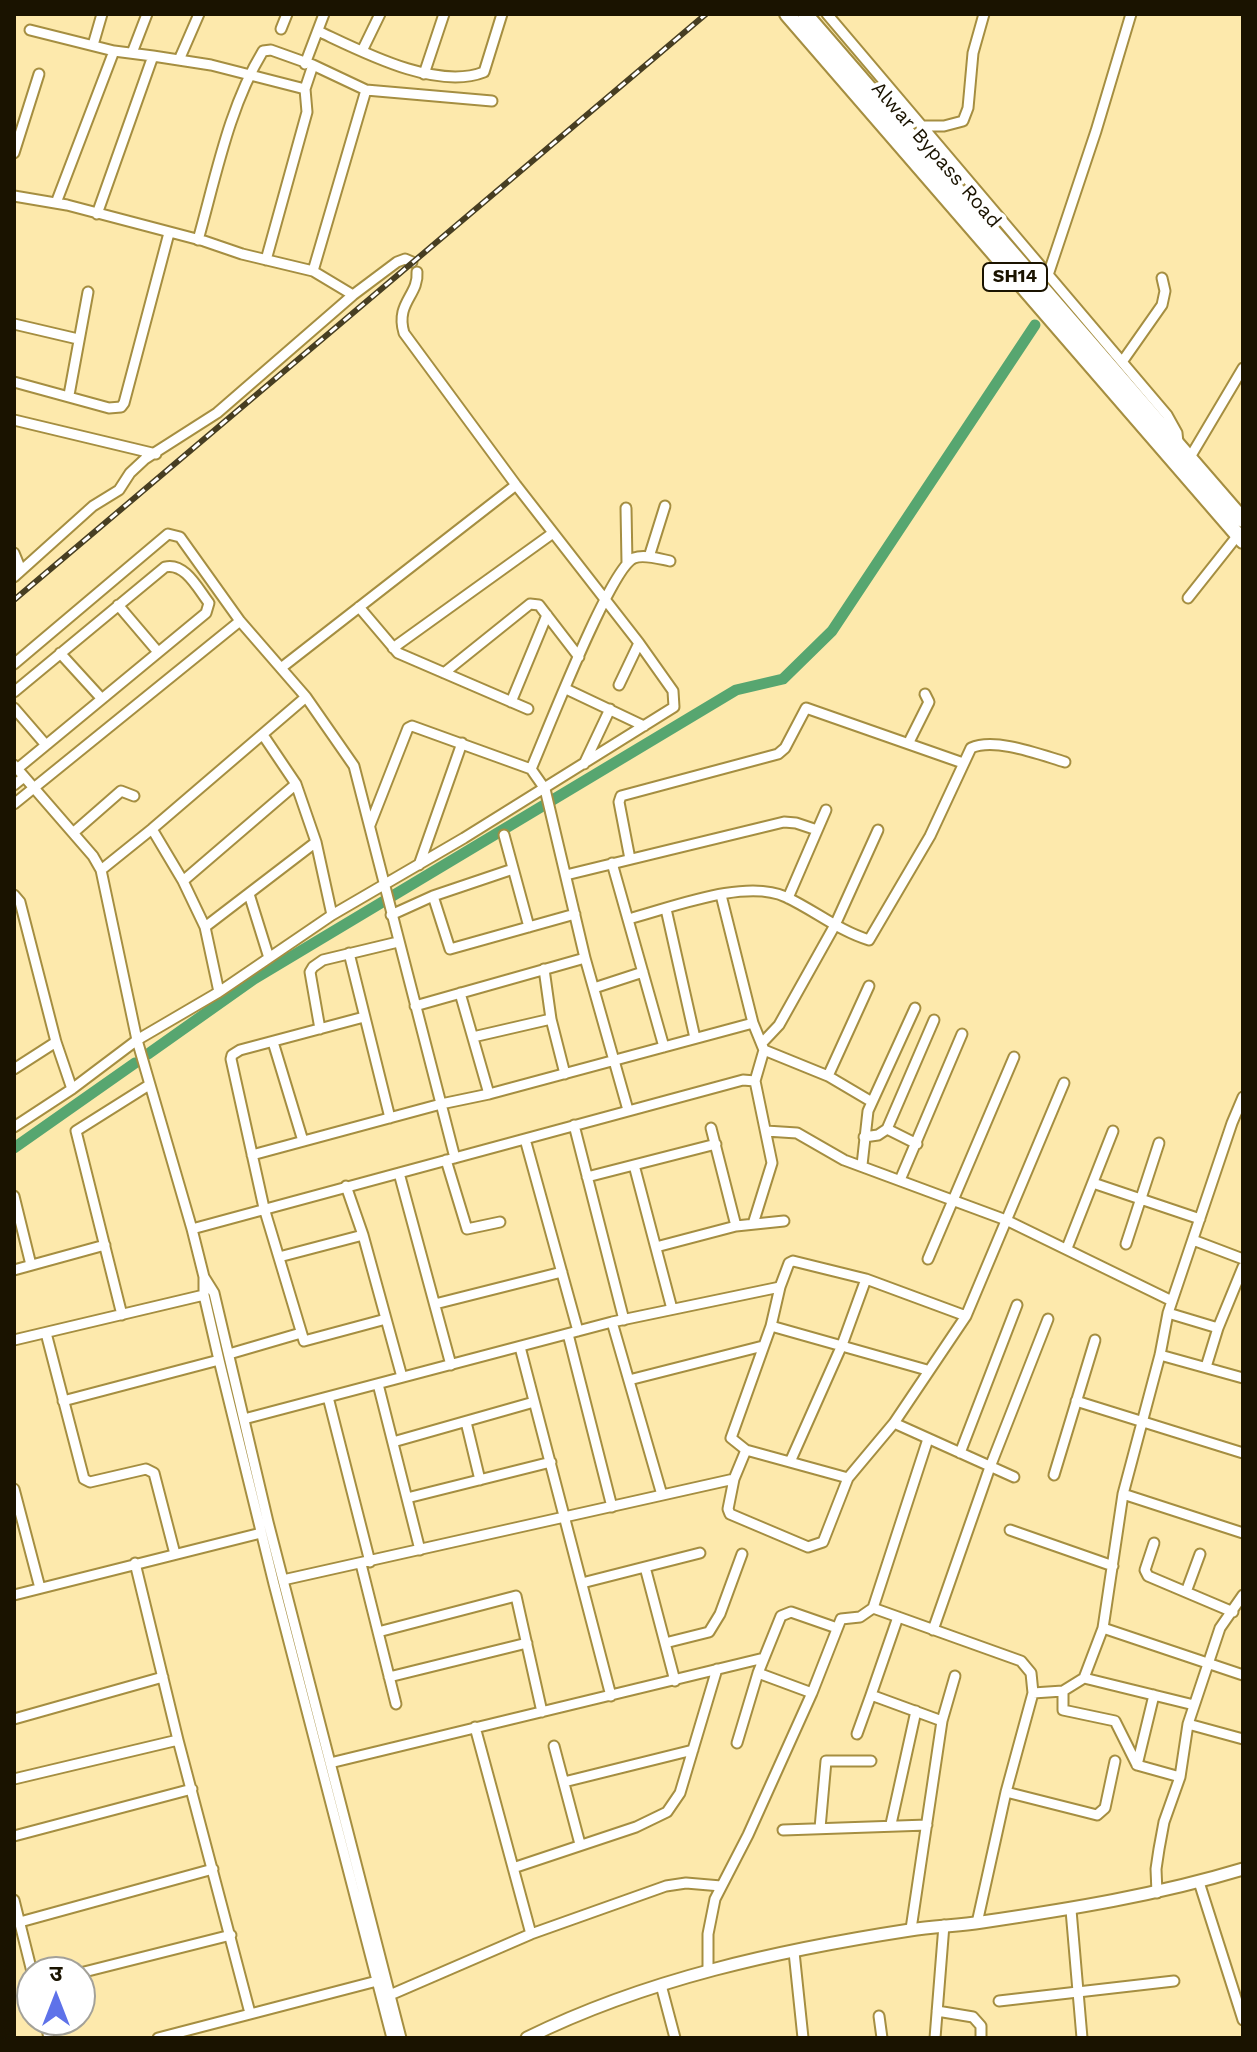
<!DOCTYPE html>
<html>
<head>
<meta charset="utf-8">
<style>
	body { margin:0 }
	#map { position:relative; width:1257px; height:2052px; overflow:hidden; background:#fde9ac; font-family:"Work Sans","Noto Sans Devanagari",sans-serif }
	canvas { display:block }
	.frame { position:absolute; inset:0; border:16px solid #1a1300; pointer-events:none }
	.north { position:absolute; left:16px; top:1956px; width:80px; height:80px; box-sizing:border-box; background:#fff; border:2px solid #a3a199; border-radius:50%; rotate:0deg; font-size:22px; font-weight:700; line-height:32px; text-align:center; color:#1a1300 }
	.north::after { content:''; display:block; margin:auto; width:28px; height:36px; background:#5e72e9; clip-path:polygon(50% 0,100% 100%,50% 72%,0 100%) }
</style>
</head>
<body>
<div id="map">
<canvas width="1257" height="2052"></canvas>
<div class="frame"></div>
<div class="north">उ</div>
</div>
<script>
const ctx = document.querySelector('canvas').getContext('2d');
ctx.lineJoin = 'round';
function strokePath(path, color, width, dash) { ctx.strokeStyle = color; ctx.lineWidth = width; ctx.lineCap = dash ? 'butt' : 'round'; ctx.setLineDash(dash || []); ctx.stroke(path); }
function label(font, color, halo, rows, align = 'center') {
  ctx.font = font + ' "Work Sans",sans-serif'; ctx.lineWidth = 8; ctx.setLineDash([]); ctx.textBaseline = 'middle'; ctx.strokeStyle = halo; ctx.fillStyle = color; for (const [text, x, y, turn = 0] of rows) {
    ctx.save(); ctx.translate(x, y); ctx.rotate((+turn || 0) * Math.PI / 180); ctx.textAlign = isNaN(turn) ? turn : align; if (halo) ctx.strokeText(text, 0, 0); ctx.fillText(text, 0, 0); ctx.restore();
  }
}
strokePath(new Path2D(`
	M148,1054L254,979L736,690L783,679L832,631L1035,325
	M14,1148L135,1063`), '#57a670', 11);
const minor = new Path2D(`
	M827,14L1167,415L1177,433L1178,443
	M281,29L287,14
	M30,30L114,51
	M318,31C361,51 436,91 484,72L502,14
	M93,45L102,14
	M362,51L380,14
	M132,53L147,14
	M179,60L199,14
	M305,64L324,14
	M424,74L444,14
	M921,126H944L963,121L968,108L973,53L984,14
	M14,153L39,74
	M14,196L67,205L204,241L242,254L313,271L353,295
	M56,203L114,51L153,56
	M97,214L153,56L211,65L305,89L313,65
	M198,240C216,176 229,107 263,51L271,50L313,65L366,90L492,101
	M266,260L307,112L305,89
	M313,271L366,90
	M1048,275L1096,131L1131,14
	M14,324L78,339
	M1122,362L1162,305L1165,291L1162,278
	M14,382L109,408L121,407L124,403L169,233
	M69,395L88,292
	M14,420L156,454
	M1189,459L1243,368
	M626,508L627,563
	M14,553L21,570
	M649,557L665,506
	M14,577L93,506L119,490L130,473L145,459L217,413L353,295L397,262L405,259L412,262
	M1188,598L1238,535
	M118,605L158,652
	M359,607L398,653L528,709
	M393,648L553,533
	M60,653L102,699
	M14,664L168,534L180,537L240,621L306,697L354,766L455,1158
	M281,668L516,485
	M444,673L530,604L539,605L579,657
	M619,685L639,643
	M566,689L644,726
	M14,692L165,567C185,562 198,589 209,603L206,613L17,769
	M511,702L547,615
	M14,708L46,745
	M263,735L296,784L316,842L332,915
	M909,742L929,702L925,694
	M584,764L610,709
	M14,765L93,856L101,870L137,1040L192,1229L204,1277V1295L219,1360L274,1584L392,2038
	M14,785L24,777
	M14,804L240,621
	M370,825L408,728L412,726L531,769
	M152,829L183,881L205,927L219,992
	M73,833L121,791L134,796
	M504,835L529,927
	M630,859L619,802L621,796L778,754L785,748L806,708L963,763
	M612,863L664,1047
	M419,865L462,743
	M101,870L152,829L306,697
	M566,875L784,822L796,823L817,830
	M183,881L296,784
	M249,894L269,958
	M14,895L20,902L56,1042L72,1089
	M433,896L450,949L575,914
	M788,898L826,810
	M666,909L695,1038
	M391,915L433,896L513,869
	M628,919C671,908 745,878 786,897C814,910 839,931 869,940L930,836L971,748C995,737 1041,755 1065,762
	M205,927L316,842
	M349,953L390,1118
	M544,969L551,1019
	M594,988L643,972
	M460,993L489,1094L753,1023L721,895
	M415,1006L585,958
	M364,1017L240,1050L232,1055L231,1059L264,1208L304,1341L386,1319
	M753,1023L764,1050L755,1081
	M320,1029L310,972L313,967L323,960L398,942
	M473,1037L551,1019L565,1074
	M273,1042L303,1141
	M763,1042L779,1025L835,925L878,830
	M764,1050L828,1076L872,1102
	M14,1069L56,1042
	M828,1076L869,986
	M628,1110L585,958L545,789L531,769C545,737 610,568 634,558C644,554 660,559 670,561
	M574,1125L624,1320
	M14,1127L72,1089L137,1040L219,992L332,915L464,838L674,707L673,691L639,643L516,485L404,333C395,303 419,295 417,272
	M711,1128L736,1226
	M887,1129L917,1144
	M766,1131L797,1133L844,1160L1006,1220L1172,1301
	M864,1137L878,1135L887,1129L934,1020
	M525,1139L578,1331
	M252,1155L441,1104L489,1094
	M446,1160L467,1229L500,1222
	M634,1165L672,1309
	M862,1165L868,1111L915,1008
	M399,1173L451,1365
	M587,1177L716,1144
	M900,1180L962,1034
	M1093,1183L1200,1219
	M346,1186L363,1235
	M14,1196L31,1265
	M192,1229L743,1080L755,1081L772,1163L753,1224
	M1193,1240L1243,1259
	M1126,1244L1159,1143
	M656,1247L736,1226L784,1221
	M1067,1248L1113,1131
	M279,1257L363,1235L402,1377
	M928,1259L1014,1057
	M14,1270L105,1245
	M204,1277L214,1293L268,1522L401,2038
	M435,1304L562,1272
	M1168,1313L1218,1328L1243,1267
	M122,1315L76,1131L149,1085
	M966,1316L1064,1083
	M612,1322L662,1495
	M771,1326L780,1287
	M46,1333L84,1479L90,1482L146,1469L154,1473L175,1554
	M568,1334L612,1507
	M14,1340L204,1295
	M520,1347L611,1696
	M229,1354L301,1333
	M1160,1355L1243,1378
	M1206,1367L1218,1328
	M629,1380L763,1346
	M378,1384L420,1550
	M328,1397L370,1562
	M63,1401L219,1360
	M1076,1401L1243,1453
	M244,1419L612,1322L780,1287L789,1263L793,1261L866,1279L966,1316L894,1423L848,1478
	M466,1422L480,1480
	M894,1423L1014,1477
	M928,1439L873,1608L1021,1661L1031,1673L1033,1693
	M393,1442L534,1402
	M746,1450L731,1438L771,1326L927,1370
	M960,1453L1017,1305
	M790,1462L842,1345L866,1279
	M1054,1475L1095,1340
	M14,1489L40,1588
	M1123,1494L1243,1533
	M407,1498L551,1462
	M1010,1530L1113,1566
	M1154,1543L1145,1570L1148,1576L1233,1612
	M135,1563L178,1740L250,2013
	M361,1564L396,1704
	M645,1567L675,1681
	M283,1580L734,1479L728,1509L730,1514L808,1547L823,1542L848,1478L746,1450L734,1479
	M582,1583L700,1553
	M1186,1592L1200,1554
	M14,1595L261,1533
	M898,1617L871,1695L942,1721
	M1103,1628L1243,1675
	M933,1630L990,1467L1048,1319
	M378,1632L516,1596L542,1712
	M665,1643L709,1632L720,1614L742,1554
	M758,1673L812,1693
	M389,1677L527,1643
	M1084,1678L1194,1705
	M1063,1691V1710L1115,1721L1137,1765
	M1154,1695L1137,1765L1180,1777
	M14,1719L163,1677
	M1188,1724L1243,1739
	M475,1727L531,1934
	M857,1734L871,1695
	M737,1743L758,1673L781,1616L791,1612L837,1628
	M554,1746L580,1844
	M330,1763L764,1658
	M14,1779L178,1740
	M564,1782L693,1750
	M1006,1792L1097,1815L1105,1808L1115,1761
	M891,1824L916,1711
	M820,1828L826,1761H871
	M783,1830L927,1825
	M14,1836L192,1789
	M513,1868L636,1827L667,1812L680,1793L717,1669
	M1199,1882L1243,2020
	M1157,1893L1156,1869L1159,1849L1164,1822L1180,1777L1188,1724L1220,1628L1243,1595
	M14,1900L32,1972
	M1071,1910L1082,2038
	M20,1922L213,1869
	M977,1923L1006,1792L1033,1693L1063,1691L1084,1678L1103,1628L1123,1494L1160,1355L1168,1313L1232,1123L1243,1097
	M911,1929L942,1721L955,1676
	M794,1952L803,2038
	M708,1971V1934L715,1899L748,1835L812,1693L841,1619L860,1617L873,1608
	M80,1973L231,1935
	M661,1985L675,2038
	M390,1995L531,1934L666,1886L686,1883L721,1886
	M999,2001L1174,1981
	M937,2011L973,2017L981,2026V2038
	M879,2016L882,2038
	M45,2020L49,2038
	M158,2038L377,1981
	M935,2038L944,1925`);
const tertiary = new Path2D(`
	M527,2038C646,1979 780,1950 910,1930C934,1926 958,1926 982,1922C1071,1909 1157,1895 1243,1869`);
const primary = new Path2D(`
	M787,14L1243,541
	M805,14L1243,520`);
strokePath(minor, '#a58e41', 13);
strokePath(tertiary, '#a58e41', 15);
strokePath(primary, '#a58e41', 18);
strokePath(minor, '#fff', 9);
strokePath(tertiary, '#fff', 11);
strokePath(primary, '#fff', 14);
const rail = new Path2D(`
	M14,600L706,14`);
strokePath(rail, '#473e22', 6);
strokePath(rail, '#fff', 3, [9]);
for (const [x, y, w] of [
	[1015,277,64]
]) { const box = new Path2D(); box.roundRect(x - w / 2, y - 14, w, 28, 6); ctx.fillStyle = '#fff'; ctx.fill(box); strokePath(box, '#1a1300', 2); }
label('bold 18px', '#1a1300', null, [
	["SH14",1015,277]
]);
label('20px', '#1a1300', '#fff', [
	["Alwar Bypass Road",936,155,49]
]);
</script>
</body>
</html>
